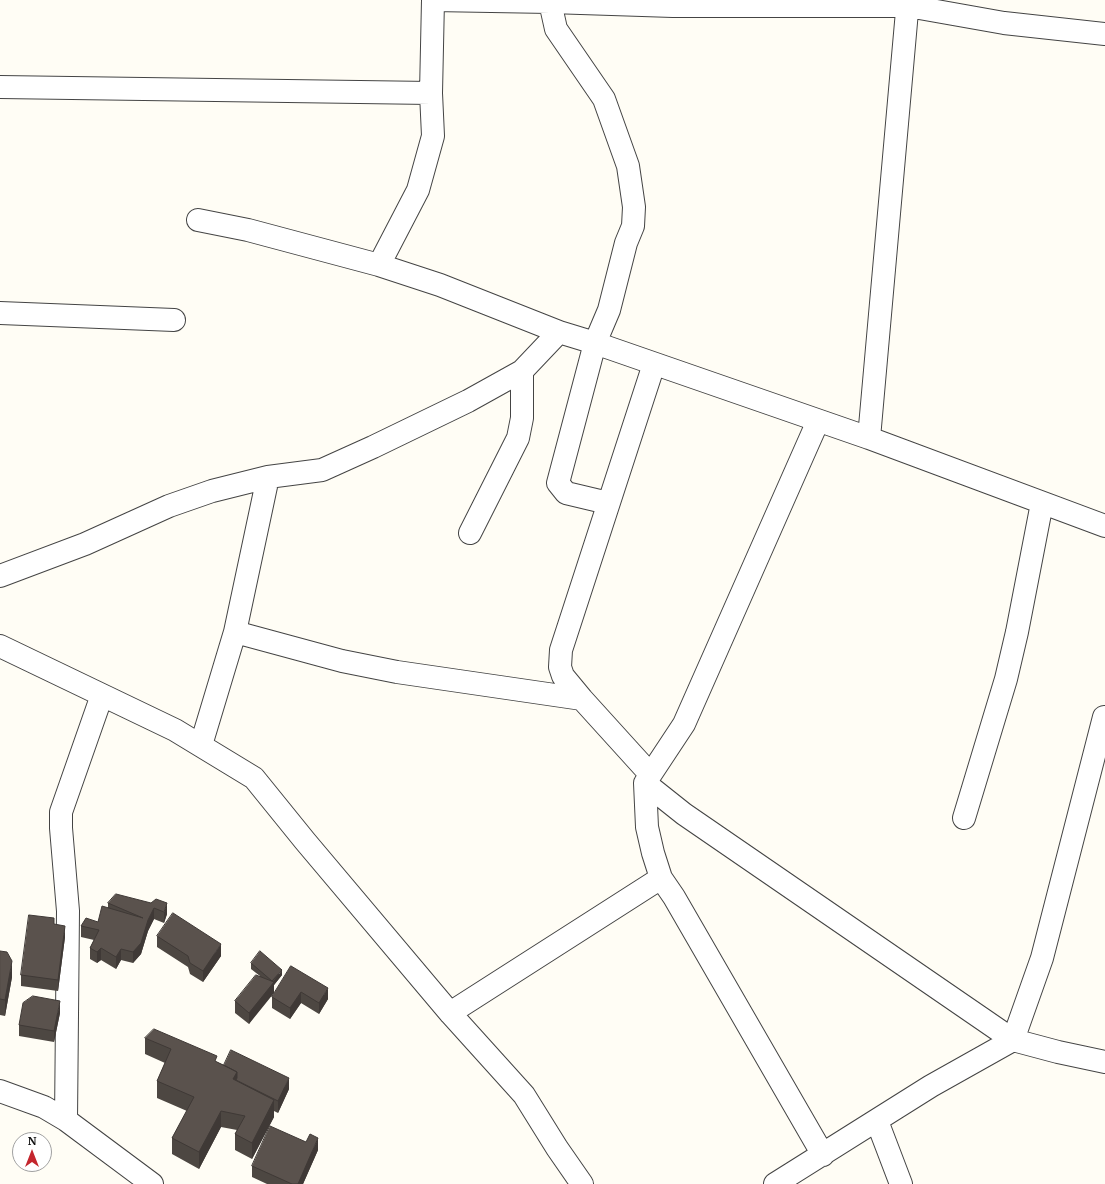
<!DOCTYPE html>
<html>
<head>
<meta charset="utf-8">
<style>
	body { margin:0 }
	#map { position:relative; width:1105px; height:1184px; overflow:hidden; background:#fffdf5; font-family:Merriweather,serif }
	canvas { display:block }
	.north { position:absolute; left:12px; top:1132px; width:40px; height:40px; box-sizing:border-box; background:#fff; border:1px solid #a0a0a0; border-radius:50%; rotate:0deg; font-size:11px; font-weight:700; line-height:16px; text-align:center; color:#111 }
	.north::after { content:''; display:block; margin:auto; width:14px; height:18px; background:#c4262e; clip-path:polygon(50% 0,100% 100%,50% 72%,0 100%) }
</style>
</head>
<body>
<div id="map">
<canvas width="1105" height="1184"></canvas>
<div class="north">N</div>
</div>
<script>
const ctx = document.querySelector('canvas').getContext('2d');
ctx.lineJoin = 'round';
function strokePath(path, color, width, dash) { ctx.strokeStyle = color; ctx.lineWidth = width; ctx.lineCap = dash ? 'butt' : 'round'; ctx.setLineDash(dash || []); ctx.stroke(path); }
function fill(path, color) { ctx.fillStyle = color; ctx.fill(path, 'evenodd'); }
const minor = new Path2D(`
	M433,0L550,2L673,6H908L1004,23L1105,34
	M550,2L556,29L604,99L628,166L634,207L633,226L626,243L609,310L595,343L558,483L566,493L608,503
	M0,87L431,93
	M198,220L248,230L379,265L440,285L559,332L595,343L869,438L1105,526
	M379,265L418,190L433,136L431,93L433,0
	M0,313L174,320
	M818,421L684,724L645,783L647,827L653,853L661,878L674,897L823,1155
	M869,438L908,0
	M470,533L518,438L522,418V371
	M0,576L85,544L169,506L212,491L268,477L322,470L373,447L468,401L522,371L559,332
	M235,632L342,661L397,672L582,699
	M0,646L175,730L254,778L305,841L450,1013L524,1095L557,1148L582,1184
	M201,745L235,632L268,477
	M650,774L582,699L563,676L560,667L561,650L654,364
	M645,783L684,814L1013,1040L1042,958L1104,717
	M964,818L1006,679L1017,632L1042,503
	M450,1013L661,878
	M0,1091L44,1107L66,1120L152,1184
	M66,1120L68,911L61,828V812L102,695
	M877,1121L901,1184
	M775,1184L931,1086L1013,1040L1058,1052L1105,1062`);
strokePath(minor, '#444', 24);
strokePath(minor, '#fff', 22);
fill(new Path2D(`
	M108,903H151L167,914L164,923L154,919L148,931L141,954L133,963L121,960L116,969L101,960L97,963L90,959V948L94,940L81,937V926L98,922L108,908Z
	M54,924L65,937L58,991L21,986V975Z
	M157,936L221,956L203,982L190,974L188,967L157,947Z
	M0,951L12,977L5,1016L0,1015Z
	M251,963L282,975L274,985L249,1024L235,1013V1001L260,976L251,969Z
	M291,966L328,999L319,1014L301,1003L290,1019L272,1008V997Z
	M60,1013L54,1042L19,1036V1025Z
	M145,1038L217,1062L224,1065L289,1089L278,1113L274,1111V1117L252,1159L235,1150V1134L237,1130L221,1127L199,1169L172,1154V1138L187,1111L157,1098V1081L165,1063L145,1054Z
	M318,1150L303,1184H267L252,1177V1166Z`), '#4d4742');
fill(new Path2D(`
	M167,903V914L164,923V912Z
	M154,908V919L148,931L141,954L133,963V952Z
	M65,926V937L58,991V980Z
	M221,944V956L203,982V971Z
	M101,948V960L97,963V952Z
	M121,949V960L116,969V957Z
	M12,961V977L5,1016V1000Z
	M282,970V975L274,985V993L249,1024V1013Z
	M328,988V999L319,1014V1003Z
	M301,992V1003L290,1019V1008Z
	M60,1001V1013L54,1042V1031Z
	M237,1072V1082L233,1079Z
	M289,1078V1089L278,1113V1101Z
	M274,1100V1117L252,1159V1143Z
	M221,1111V1127L199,1169V1152Z
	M318,1138V1150L303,1184H298Z`), '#3f3936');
const building = new Path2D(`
	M116,894L151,903L156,899L167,903L164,912L154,908L148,920L141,943L133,952L121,949L116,957L101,948L97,952L90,948L99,930L81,926L86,918L98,922L102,906L143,918L108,903Z
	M173,913L221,944L203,971L190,963L188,956L157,936Z
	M29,915L54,918V924L65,926L58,980L21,975Z
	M0,951L7,952L12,961L5,1000L0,999Z
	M260,951L282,970L272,981L251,963Z
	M291,966L328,988L319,1003L301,992L290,1008L272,997Z
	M256,975L274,982L249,1013L235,1001Z
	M33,996L60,1001L54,1031L19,1025L23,1003Z
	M154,1029L217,1056L215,1061L237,1072L233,1079L274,1100L252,1143L235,1134L245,1116L221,1111L199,1152L172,1138L194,1097L157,1081L171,1049L145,1038Z
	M231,1050L289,1078L278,1101L236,1080L237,1078V1072L224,1065Z
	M270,1126L306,1142L310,1134L318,1138L298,1184H292L252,1166Z`);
fill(building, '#5a524d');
strokePath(building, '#3f3936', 1);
</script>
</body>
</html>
